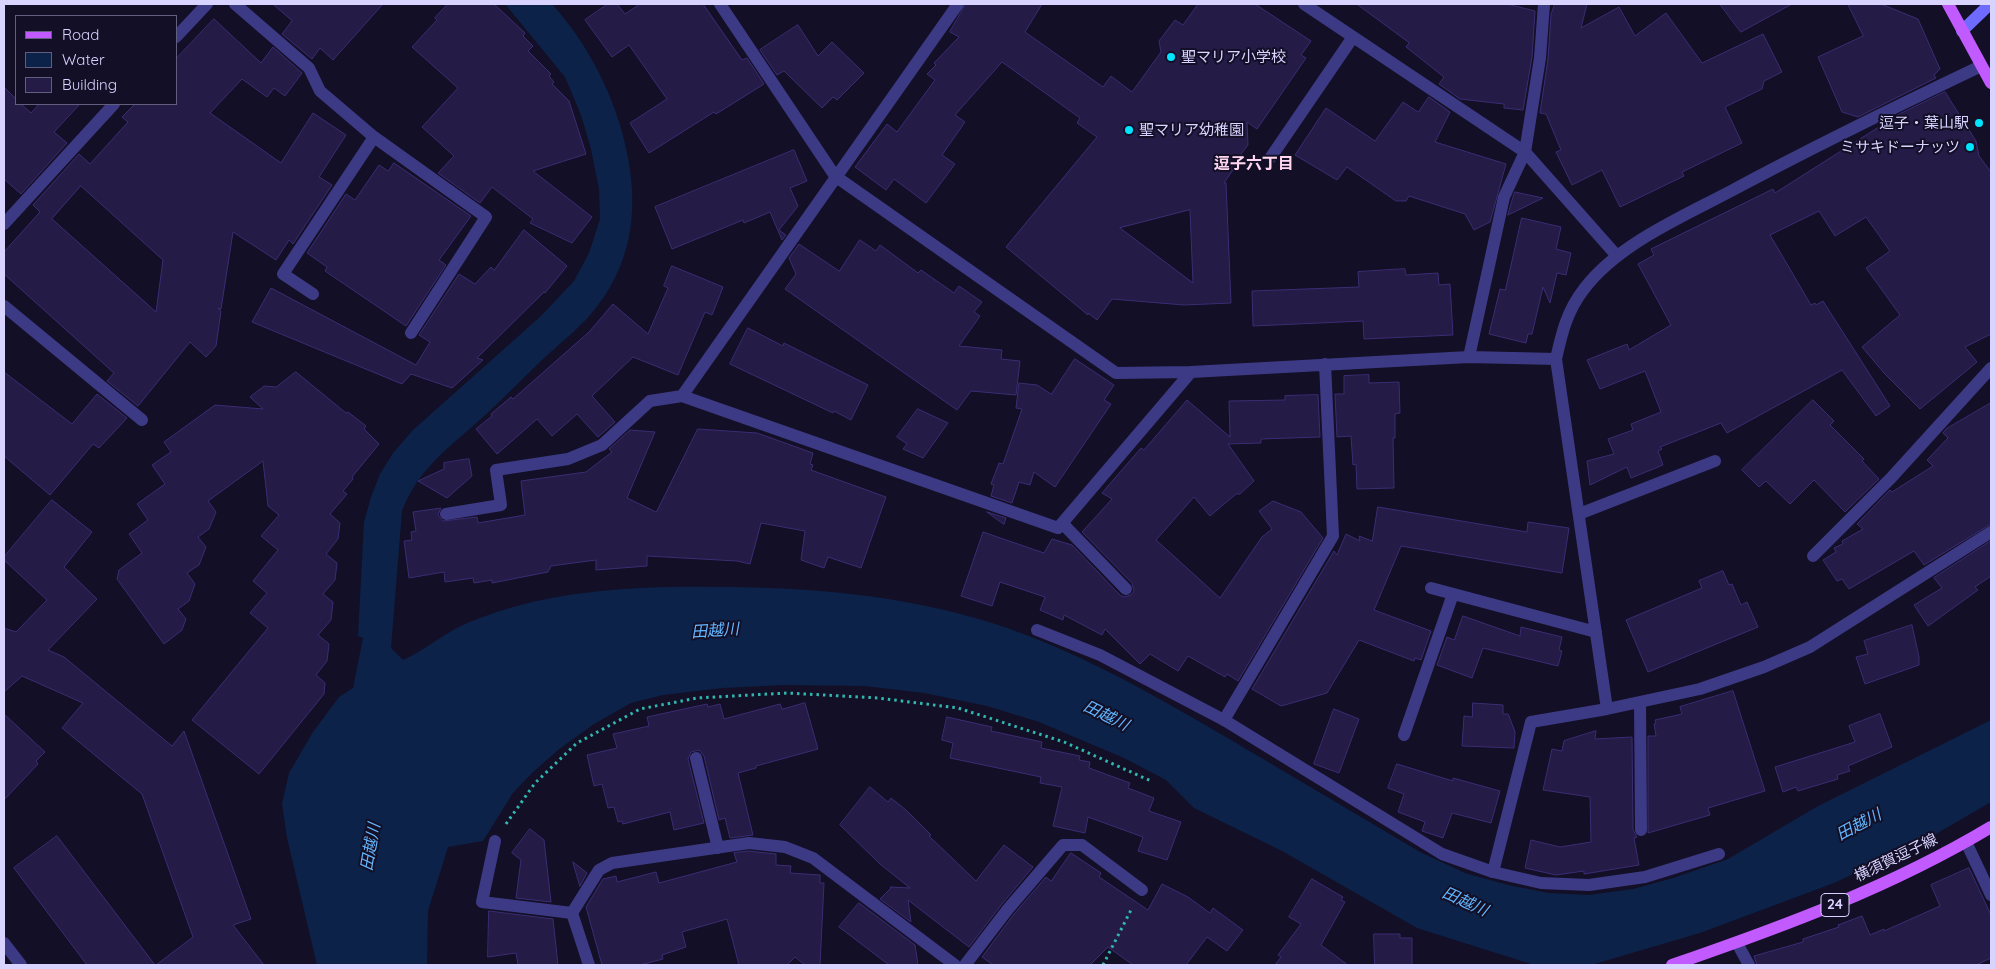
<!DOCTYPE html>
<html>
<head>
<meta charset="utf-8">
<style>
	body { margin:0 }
	#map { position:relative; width:1995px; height:969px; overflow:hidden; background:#130f26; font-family:Quicksand,sans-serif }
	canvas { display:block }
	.frame { position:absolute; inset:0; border:5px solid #d9d4ff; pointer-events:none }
	.legend { position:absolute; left:15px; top:15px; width:162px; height:90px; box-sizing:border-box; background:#130f26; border:1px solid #625e7d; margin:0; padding:6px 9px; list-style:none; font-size:15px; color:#d9d4ff }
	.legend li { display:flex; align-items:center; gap:10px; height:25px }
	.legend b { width:25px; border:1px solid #625e7d }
</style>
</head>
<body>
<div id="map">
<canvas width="1995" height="969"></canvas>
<div class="frame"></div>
<ul class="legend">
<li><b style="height:6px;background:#c25bff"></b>Road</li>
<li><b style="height:14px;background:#0c2248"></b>Water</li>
<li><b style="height:14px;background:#241b47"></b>Building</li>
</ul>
</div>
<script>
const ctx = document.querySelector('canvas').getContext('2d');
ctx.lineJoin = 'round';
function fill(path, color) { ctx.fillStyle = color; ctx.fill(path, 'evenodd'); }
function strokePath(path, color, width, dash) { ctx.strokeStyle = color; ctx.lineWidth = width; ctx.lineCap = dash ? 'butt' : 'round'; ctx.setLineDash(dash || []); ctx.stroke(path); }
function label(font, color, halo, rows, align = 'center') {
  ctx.font = font + ' Quicksand,"Noto Sans JP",sans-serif'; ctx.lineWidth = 4; ctx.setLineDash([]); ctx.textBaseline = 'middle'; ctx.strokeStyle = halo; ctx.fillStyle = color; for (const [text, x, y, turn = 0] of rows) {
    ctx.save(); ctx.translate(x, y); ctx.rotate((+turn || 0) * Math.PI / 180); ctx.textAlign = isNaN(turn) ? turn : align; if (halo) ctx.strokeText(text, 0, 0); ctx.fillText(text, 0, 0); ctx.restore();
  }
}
fill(new Path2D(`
	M505,4H552C590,46 618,102 628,158C639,215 630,268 591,314C577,330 558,345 542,360C519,382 497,405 473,426C443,452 417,472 402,511L391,648L403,660C421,652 437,639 455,629C468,622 485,616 500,611C570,589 645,586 718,587C809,587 901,595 989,622C1075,649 1154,695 1231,740C1294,777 1357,815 1420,852L1465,873L1508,885L1549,893L1589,895L1633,889L1673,878L1728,859L1818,806L1991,720V802L1922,842L1834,883L1700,933L1591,965H1534L1417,928L1282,851L1194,808L1166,780L1124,758L1039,722L987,706L924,693L864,686L784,685L723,688L663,695L631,703L594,724L558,750L531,774L513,793L483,841L448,847L428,911L427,965H317L287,838L282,804L289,773L313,732L339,697L353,688L363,638L358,636L364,522L371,497L380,474L393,453L413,430L541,316L574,281L589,253L600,219L599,189L591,149L581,115L565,77Z`), '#0c2248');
const building = new Path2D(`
	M273,4H383L333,60L320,48L312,59L282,34L292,21Z
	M448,4H494L525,33L523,36L533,46L528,51L551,74L549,76L554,82L552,84L569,101L586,154L533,171L592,217L572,243L530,223L533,219L492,187L480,203L438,173L454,156L422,127L458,88L412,47L437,20L435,18Z
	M608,4H617L625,14L640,4H703L742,60L747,58L764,84L716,114L714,112L649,153L630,123L667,99L629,45L612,57L585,20Z
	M966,4H1042L1025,32L1103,87L1111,76L1132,92L1161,52L1159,41L1175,20L1183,25L1198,4H1255L1311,41L1301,55L1306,58L1257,129L1247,122L1248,145L1241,154V158L1224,183H1226L1231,303L1184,305L1112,299L1097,320L1088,313V315L1006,247L1097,137L1077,123L1080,118L1002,62L955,115L965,122L942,155L955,164L926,203L894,179L886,190L855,167L887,124L897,132L935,80L927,74L936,65L934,63L959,37L950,32ZM1190,210L1193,283L1120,228Z
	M1357,4H1507L1535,11L1532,57L1523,110L1504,108V104L1460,99L1439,84L1444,77L1406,47L1409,43Z
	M1555,4H1587L1581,28L1619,7L1635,36L1666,13L1702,63L1763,34L1782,72L1764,81L1762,89L1725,107L1742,143L1682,172L1684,176L1620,207L1602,170L1572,185L1556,152L1561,150L1546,114L1540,113L1548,59L1551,15Z
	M1720,4H1792L1741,32Z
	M1848,4H1881L1918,19L1940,69L1934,75L1936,78L1858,117L1842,112L1818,57L1863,36Z
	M214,19L261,63L273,47L302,73L285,96L274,88L267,97L242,79L210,113L281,163L313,113L346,135L319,177L332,185L293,244L289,240L276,260L233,232L221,309L218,308L221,311L216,346L206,357L190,342L138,406L107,381L114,373L4,274V252L40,212L33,205L79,154L90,164L128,122L122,117L135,104H176V59ZM81,186L163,260L156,312L52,219Z
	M798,25L818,56L832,42L864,73L837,100L833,97L822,108L784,71L777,75L760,50Z
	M4,87L16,99V104H21L31,113L39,104H80L54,132L67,143L21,194L4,179Z
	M1945,92L1976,141L1979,156L1991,172V334L1965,347L1977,362L1920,409L1884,373L1862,347L1900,315L1866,268L1890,251L1866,217L1835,236L1819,211L1770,235L1811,305L1815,303L1816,305L1823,301L1890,406L1876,416L1842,370L1727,433L1721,423L1660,447L1662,449L1658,451L1663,465L1631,478L1627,467L1590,485L1587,461L1614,454L1608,439L1633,430L1631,424L1661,412L1645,371L1600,389L1587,360L1627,344L1629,350L1671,325L1638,264L1654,255L1651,249L1773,189L1775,193L1882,125L1880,124Z
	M1429,97L1450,112L1435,142L1506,164L1490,222L1474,230L1465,214L1409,196L1406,201H1396L1347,167L1337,180L1295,155L1326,108L1375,141L1403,102L1418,112Z
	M794,150L807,181L790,188L798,206L779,230L786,235L782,240L770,212L744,223L743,220L672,249L655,207Z
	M394,163L471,216L439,260L446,265L406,326L325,271L327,267L307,253L346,194L355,200L379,165L388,171Z
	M1515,192L1543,198L1508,215Z
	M1522,218L1561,227L1556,249L1571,253L1566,275L1557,273L1550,303L1543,287L1532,334H1528L1526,343L1489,334L1500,289L1505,290Z
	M524,230L567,266L545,293L544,292L477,358L483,360L452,388L411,374L402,384L252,322L271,288L416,365L430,342L419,335L459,274L475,284L491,267L494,270Z
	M860,240L876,251L880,245L918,273L921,270L954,293L959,286L982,302L974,312L980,316L959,346L1002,350L1001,359L1020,361L1016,395L971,391L957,410L785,289L796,274L789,258L799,244L839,271Z
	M672,266L723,287L712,315L705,312L678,375L633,357L592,396L615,422L598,437L577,414L552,436L537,419L497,454L476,429L492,416L491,414L511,397L513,399L589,332L613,304L648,334L668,288L664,286Z
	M1405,269L1406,275L1438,273L1439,285L1450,284L1453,335L1364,339L1363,321L1253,326L1252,291L1359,287L1358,272Z
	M748,328L783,346L784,343L868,385L851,420L834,411L833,413L730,364Z
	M1075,359L1114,385L1104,400L1111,404L1055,487L1034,472L1030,485L1019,482L1012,503L991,496L994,485L991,484L999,463L1003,464L1022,409L1016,408L1019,383L1037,385L1051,394Z
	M4,372L72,424L97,394L127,418L99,448L93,444L50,495L4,456Z
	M296,372L346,413L348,412L366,426L364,429L379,444L352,477L353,479L343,491L347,494L330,514L340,523L338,539L326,554L337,563L335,580L323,594L333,602L331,620L318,635L329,644L327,661L316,675L325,683L324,694L259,774L192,720L268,628L250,613L267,593L253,581L278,550L261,536L279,515L268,506L263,461L208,501L216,512L209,529L198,537L206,547L199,565L187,573L195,584L189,601L178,609L186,619L182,630L164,644L117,579L119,570L142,553L129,534L148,520L137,504L165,484L152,465L171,452L164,442L215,405L263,409L250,397L264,386L276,387Z
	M1369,375V383L1399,382L1400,413L1395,414V438H1393L1394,488L1357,489L1356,464L1353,465L1351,436L1337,437L1335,394H1344V376Z
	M1318,395L1320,437L1261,439V443L1228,444L1254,481L1240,494H1236L1210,516L1194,497L1156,540L1220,598L1262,537L1272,529L1259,511L1273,501L1301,512L1323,538L1238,681L1227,674L1225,677L1188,656L1178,671L1150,654L1140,664L1105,629L1102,635L1064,615L1063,620L1040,610L1045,597L1000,582L992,606L961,596L983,532L1044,553L1052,539L1072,545L1120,595L1124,597L1131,595L1134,591L1132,583L1082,532L1112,499L1102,493L1141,448L1144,450L1187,400L1230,437L1229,401L1285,400V396Z
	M1813,400L1834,421L1830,425L1864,459L1862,461L1879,479L1845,512L1814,480L1790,504L1766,481L1759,487L1742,470Z
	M1991,403V524L1924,565L1914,551L1849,589L1842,579L1837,581L1823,560L1836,552L1834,548L1843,544L1842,541L1863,529L1857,524L1890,490L1892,492L1933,466L1927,460L1948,438L1943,433L1946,429Z
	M918,409L948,423L923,458L903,449L907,444L897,437Z
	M698,429L757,433L813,453L810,464L813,465L811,470L886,497L861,568L828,557L824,568L801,560L805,531L761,523L750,564L737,561L647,556V566L596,570V560L551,566L548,572L492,583V580L474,583L473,578L445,582L444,572L409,578L404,541L412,540L411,532L416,531L413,512L441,508L438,515L443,521L477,517L478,523L525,515L521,481L586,472L612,452L609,449L630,430L655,432L627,498L656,512Z
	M469,459L472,476L447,498L418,481L444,469V463Z
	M52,500L92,532L64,567L97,599L48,650L64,657L172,746L184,731L251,919L233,925L264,965H156L193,937L142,794L62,728L83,703L22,676L4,692V628L16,632L47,600L4,560V557Z
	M1378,507L1527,532L1528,522L1569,528L1562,573L1401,546L1374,610L1431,631L1421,660L1415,658L1414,661L1359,640L1327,693L1281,706L1252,689L1334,551L1337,555L1346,534L1360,541L1359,536L1372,541Z
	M987,512L1006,518L1004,524Z
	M1991,541V576L1975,587L1978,590L1928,626L1914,605L1942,588L1934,578Z
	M1723,571L1729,585L1732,584L1741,605L1747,602L1758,627L1648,672L1626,620L1702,588L1699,581Z
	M1463,616L1520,636L1521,627L1562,637L1559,650L1562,651L1558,666L1483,648L1472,678L1437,665L1447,637L1454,640Z
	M1912,625L1919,657V665L1865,684L1856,657L1868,654L1864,641Z
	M1733,691L1765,791L1708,808L1710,815L1648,833V736H1656L1654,724L1656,723L1655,720L1682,714L1680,707Z
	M805,703L818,749L756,766V768L738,773L753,835L730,838L725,818L719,820L704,756L699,750L691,752L688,759L704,823L674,830L670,812L623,824L622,821L618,822L614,807L608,808L602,784L594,786L587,755L617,748L613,734L649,726L647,717L707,704L708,707L720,704L724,719L780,704L782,709Z
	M1473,703L1503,705V714H1508L1509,716L1515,732L1514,748L1462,746L1464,716L1472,717Z
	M1334,709L1359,719L1339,773L1314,764Z
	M4,714L45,752L36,761L38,764L4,800Z
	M1880,714L1892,747L1848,766L1850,771L1837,775L1838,779L1798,791L1796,787L1783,792L1775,767L1855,742L1849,726Z
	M947,717L992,727L991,731L1042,742L1041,748L1080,756L1079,760L1090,762L1089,768L1130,783L1128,788L1154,798L1149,811L1181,822L1167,860L1138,851L1143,837L1088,817L1085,833L1053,826L1062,787L1040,783L1041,777L950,758L953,743L942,740Z
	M1596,731L1595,739L1632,737L1633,830L1637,837L1634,838L1639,865L1584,874V871L1556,875L1525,868L1531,840L1560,847L1591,842L1590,797L1543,790L1552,749L1562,751L1564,741Z
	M1397,764L1453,781V778L1500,791L1491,823L1452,813L1443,838L1422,831L1425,822L1398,812L1404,794L1388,788Z
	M870,787L888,802L891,798L906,810L931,835L929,836L976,881L1004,845L1033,867L1002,904L969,947L908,900L911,922L880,899L891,888L890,887L910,888L880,864L840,825Z
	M530,829L544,840L551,902L516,898L521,860L512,853Z
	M57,836L155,965H87L14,868Z
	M749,851L776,854V865L791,866L790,873L820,875V883H824L820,965H805L795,957L787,965H739L727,919L682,932L686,947L662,955L663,959L640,965H602L586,907L603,879L616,876L617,882L656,872L659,883L737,862L734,853Z
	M1071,853L1101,873L1099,877L1148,910L1162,884L1188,897L1210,913L1213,908L1243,930L1227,951L1207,937L1186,965H1133L1108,947L1090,965H993L982,957L1014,914L1046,877L1051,881Z
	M573,862L587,873L580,886Z
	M1969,868L1991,915V958L1976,965H1757L1754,956L1803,942V939L1839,927L1838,925L1862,916L1870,935L1884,929V931L1940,906L1931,885Z
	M1312,879L1343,897L1341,900L1345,902L1321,945L1348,965H1275L1281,957L1278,955L1301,924L1289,917Z
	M859,903L915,945L918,965H889L839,927Z
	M489,911L553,919L558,965H518L516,953L488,957Z
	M1374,934H1400V938H1412V965H1375Z`);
fill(building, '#241b47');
strokePath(building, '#3b2d73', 1);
strokePath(new Path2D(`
	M506,824L535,783L577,743L640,709L697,698L787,693L878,698L958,708L1064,742L1151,781
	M1103,965L1132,908`), '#2fb8b0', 3, [2.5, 4]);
strokePath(new Path2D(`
	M1813,556L1891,478L1991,368
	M1037,630L1100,655L1224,720L1442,854L1493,872L1541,883L1589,885L1645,877L1719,854
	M495,841L482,902L572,913
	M1737,943L1749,965`), '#3d3a85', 12);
strokePath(new Path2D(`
	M235,4L309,68L320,91L374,137L283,274L313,294
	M720,4L835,176L1116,373L1191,372L1469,357L1556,359
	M1304,4L1525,152L1617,256
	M176,37L207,4
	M374,137L486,217L411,333
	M1271,157L1353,37
	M4,224L114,104
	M4,306L142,420
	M1469,357L1504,197L1525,152L1540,58L1544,4
	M682,396L958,4
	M446,514L501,505L496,470L568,459L602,445L650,401L682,396L1058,528L1191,372
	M1579,514L1715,461
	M1062,523L1126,589
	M1431,588L1596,632
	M1640,702L1641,830
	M1607,709L1556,359C1562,332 1567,311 1584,289C1618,244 1682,217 1731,191C1813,147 1897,106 1981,66
	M1224,720L1333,536L1325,364
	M1404,735L1453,594
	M696,758L718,848
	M1966,842L1991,895
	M1493,872L1531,722L1607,709L1700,689L1764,667L1810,647L1991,532
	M4,943L21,965
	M589,965L572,913L599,870L612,863L749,843L785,847L813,858L955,965
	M965,965L1008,909L1063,845H1082L1142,890`), '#3d3a85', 12);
strokePath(new Path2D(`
	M1962,31L1990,4`), '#6f6bff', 12);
strokePath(new Path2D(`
	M1948,4L1991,83
	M1672,965C1782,927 1891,887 1991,827`), '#c25bff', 12);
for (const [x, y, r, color] of [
	[1171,57,5,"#00e5ff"],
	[1979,123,5,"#00e5ff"],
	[1129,130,5,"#00e5ff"],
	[1970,147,5,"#00e5ff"]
]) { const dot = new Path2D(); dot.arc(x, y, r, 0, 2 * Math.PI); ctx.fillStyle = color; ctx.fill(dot); strokePath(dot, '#130f26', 2); }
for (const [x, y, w] of [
	[1835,905,28]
]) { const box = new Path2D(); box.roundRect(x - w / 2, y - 11.5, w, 23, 4); ctx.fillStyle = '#130f26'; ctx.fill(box); strokePath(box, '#d9d4ff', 1); }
label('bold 14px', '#d9d4ff', null, [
	["24",1835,905]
]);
label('15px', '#d9d4ff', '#130f26', [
	["聖マリア小学校",1181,57],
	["逗子・葉山駅",1969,123,"right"],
	["聖マリア幼稚園",1139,130],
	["ミサキドーナッツ",1960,147,"right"]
], 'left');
label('15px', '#d9d4ff', '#130f26', [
	["横須賀逗子線",1896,858,-26]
]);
label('bold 16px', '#ffd6f0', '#130f26', [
	["逗子六丁目",1254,164]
]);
label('italic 16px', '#62b6ff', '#130f26', [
	["田越川",715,631,-4],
	["田越川",1106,716,26],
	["田越川",1859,825,-28],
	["田越川",371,847,-80],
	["田越川",1465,902,24]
]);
</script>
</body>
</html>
